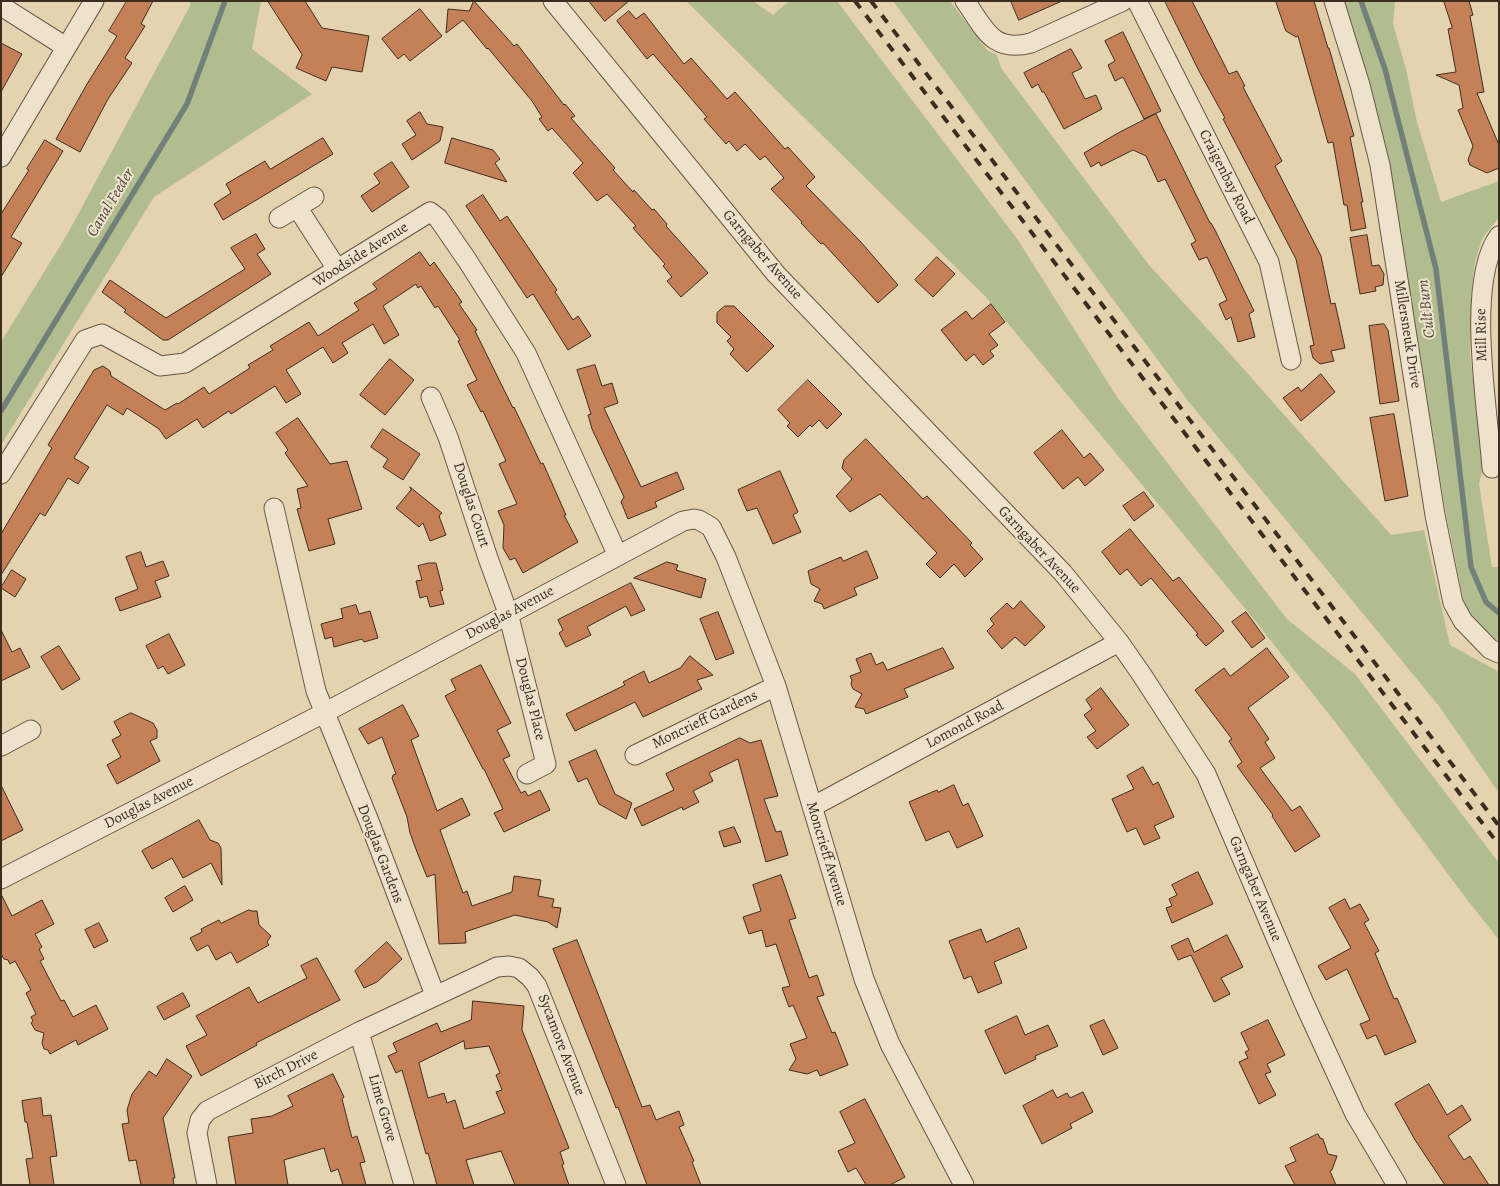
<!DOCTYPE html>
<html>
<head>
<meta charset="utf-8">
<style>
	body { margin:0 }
	#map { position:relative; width:1500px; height:1186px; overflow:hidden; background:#e5d3b0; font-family:Alegreya,serif }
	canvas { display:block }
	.frame { position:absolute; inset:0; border:2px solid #3b2e21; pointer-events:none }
</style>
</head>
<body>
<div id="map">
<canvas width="1500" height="1186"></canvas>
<div class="frame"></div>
</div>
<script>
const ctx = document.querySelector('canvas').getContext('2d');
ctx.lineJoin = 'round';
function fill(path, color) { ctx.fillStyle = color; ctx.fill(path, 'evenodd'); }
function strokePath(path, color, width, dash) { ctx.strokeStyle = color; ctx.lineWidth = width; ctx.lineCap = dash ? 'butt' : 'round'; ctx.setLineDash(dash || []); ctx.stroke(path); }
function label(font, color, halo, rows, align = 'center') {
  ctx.font = font + ' Alegreya,serif'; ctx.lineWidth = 4; ctx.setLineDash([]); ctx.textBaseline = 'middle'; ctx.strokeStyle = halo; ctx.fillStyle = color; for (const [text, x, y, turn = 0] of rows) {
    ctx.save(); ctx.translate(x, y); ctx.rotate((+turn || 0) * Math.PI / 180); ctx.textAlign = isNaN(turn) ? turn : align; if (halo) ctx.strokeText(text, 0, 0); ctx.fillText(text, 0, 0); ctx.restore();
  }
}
fill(new Path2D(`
	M190,1H261L252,49L312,94L154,197L1,445V342L68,233L190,6Z
	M686,1H753L773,15L789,1H837L1018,240L1117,397L1287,619L1355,674L1499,863V940L1465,897L1336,723L1248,612L985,296Z
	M893,1H950L987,50L997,55L1001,68L1149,265L1224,347L1391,535L1424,530L1450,645L1499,672V793L1439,706L1188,401Z
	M1343,1H1395L1393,24L1406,69L1417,122L1441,202L1499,181V217L1482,239L1475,262L1472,285L1470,353L1483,468L1479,484L1492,567H1499V640L1495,639L1465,608L1446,514L1389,163Z`), '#b1bd8e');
strokePath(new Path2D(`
	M1361,1L1385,69L1436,269L1471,567L1486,602L1499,613
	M1,411L187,104L225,1`), '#73807a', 5.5);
const building = new Path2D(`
	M127,1H153L141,24L145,26L125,58L132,63L108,99L80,152L56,139L87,84L117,36L109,31Z
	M268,1H305L322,28L369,36L362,72L332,67L326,81L296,68L302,55Z
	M474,1L514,46L517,44L564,105L565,104L575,116L571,118L615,168L613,170L633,192L634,190L652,210L654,209L667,224L666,226L708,273L681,297L667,281L672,277L663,266L665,264L633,228L636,226L607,194L597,201L573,173L583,163L552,128L548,131L539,119L542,117L532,101L488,48L487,49L463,20L446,33L448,9L469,11Z
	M589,1H629L605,21Z
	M1011,1H1062L1019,20Z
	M1165,1H1192L1229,74L1237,71L1245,86L1243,87L1282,161L1275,166L1321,256L1331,304L1335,303L1345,348L1331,351L1334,361L1320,364L1313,358L1310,346L1314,345L1296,259L1223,119L1225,118L1199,71Z
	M1276,1H1314L1328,48H1329L1354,136L1350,137L1363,202H1361L1366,228L1351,231L1347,205H1344L1333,142L1328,143L1298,36L1296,37L1286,31Z
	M1444,1H1469L1473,15L1470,16L1484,92L1477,93L1499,145V168L1487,173L1470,165L1468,160L1473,146L1458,110L1463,108L1459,85L1436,75L1456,72L1448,29L1452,28Z
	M420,9L442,36L410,61L404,54L398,59L382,39Z
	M629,11L636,19L644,13L684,64L691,58L727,99L735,92L785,149L788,147L815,177L806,186L860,241L898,285L878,303L823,243L821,244L801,223L802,222L771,189L784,178L765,156L760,160L745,144L737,151L729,141L726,144L704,119L707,117L653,54L647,59L617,21Z
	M1123,32L1161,111L1144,119L1123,77L1115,81L1108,65L1115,61L1105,41Z
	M1,43L22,54L1,92Z
	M1071,49L1082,68L1072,73L1085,99L1096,95L1102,109L1064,129L1044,92H1042L1038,84L1032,88L1024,73Z
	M420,112L427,124L443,127L440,141L412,160L402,144L416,135L407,121Z
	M1156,114L1210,223H1211L1216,232L1254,311L1249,314L1255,337L1238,342L1231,317L1226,320L1219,304L1227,300L1207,257L1199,260L1191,244L1196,241L1165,179L1158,182L1146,156L1133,150L1101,166L1099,162L1091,167L1084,153L1118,133Z
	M323,138L333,154L223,220L214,204L231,193L226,184L265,161L270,169Z
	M452,138L493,150L500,159L495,163L507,182L445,163Z
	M45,140L63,151L11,237L22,243L1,277V214L29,170L27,169Z
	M392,162L409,187L372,212L361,196L380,183L374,174Z
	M483,195L500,221L507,216L557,290L555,292L573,320L578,316L591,336L568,350L533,294L527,298L466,206Z
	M256,234L265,249L257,254L271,274L168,340H163L124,312L126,310L102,292L110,280L166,318L245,269L231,248Z
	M1367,235L1372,266L1379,265L1384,274L1383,285L1375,287L1376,291L1360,294L1350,238Z
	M420,252L430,266L434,262L462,302L459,304L477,330L475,331L513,408L514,407L541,464L543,463L566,515H564L578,542L523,573L515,558L510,560L503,548L504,525L498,511L517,504L499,464L506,461L483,411L481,412L467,385L477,380L458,341L460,340L438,306L435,308L421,286L418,288L416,284L383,306L399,335L384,344L373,324L342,343L348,353L333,363L323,347L286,370L301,394L286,403L275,386L231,414L229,411L203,428L197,419L166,439L159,429L127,408L123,415L107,405L74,458L89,467L78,484L68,478L45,516L40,513L1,575V534L52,448L48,445L94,370L103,366L110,371L111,376L165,410L177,403L178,404L204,387L209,394L250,368L248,365L273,350L270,346L309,322L318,336L359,310L354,303L377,289L373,284Z
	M937,257L955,274L933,297L915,280Z
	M991,304L1005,322L989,334L998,345L990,351L994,356L983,365L974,354L966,361L941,330L966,311L972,319Z
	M725,306H734L774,346L747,372L730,354L734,349L727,341L731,337L717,323V313Z
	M1384,324L1388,330L1399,401L1380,404L1369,326Z
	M390,359L414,380L385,415L360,395Z
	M595,365L602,386L612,383L618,403L604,408L641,487L677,472L684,489L655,502L657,507L628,519L621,502L624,497L592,429L588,415L591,414L577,370Z
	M1321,374L1335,392L1301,421L1283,398L1298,387L1301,391Z
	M808,380L842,414L827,429L819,420L812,427L810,425L798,437L787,426L790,423L778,410Z
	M1394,414L1408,496L1385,501L1370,418Z
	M298,418L330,464L347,461L362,509L328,519L335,544L309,551L297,509L301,508L297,489L308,486L285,453L288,450L276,433Z
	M383,429L420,454L403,480L383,467L388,459L371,447Z
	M1062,430L1084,458L1090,453L1104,470L1085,486L1078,477L1063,489L1034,453Z
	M866,439L923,499L927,496L972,543L970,545L983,559L965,577L954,564L940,578L926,564L937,553L880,494L850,512L836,496L852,479L842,468L844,460Z
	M780,471L798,512L793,515L801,532L773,544L757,508L747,511L738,490Z
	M410,487L442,513L439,516L446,535L430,541L423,523L419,527L396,508L411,490Z
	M1144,492L1154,506L1134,521L1123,506Z
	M1130,529L1173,581L1179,577L1224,631L1206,646L1196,635L1198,634L1151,578L1141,586L1127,569L1120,575L1102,552Z
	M867,551L878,578L854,588L857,595L824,609L822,604L814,601L820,589L811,584L808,571L841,557L843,561Z
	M141,552L146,567L163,561L169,576L155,581L161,597L120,611L115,598L138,589L126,557Z
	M667,562L678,565L676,570L706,579L701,598L634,578Z
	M429,563H436L443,590L440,591L444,604L430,607L427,596L420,598L416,581L422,580L418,566Z
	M12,570L26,579L15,597L1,588Z
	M631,583L645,610L631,616L626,606L587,627L591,635L566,647L559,633L563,630L558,620Z
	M1021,601L1045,627L1025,646L1015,637L1002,649L987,631L994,624L990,619L1007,603L1013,609Z
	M356,605L359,614L370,611L378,638L364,642L362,639L334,647L332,637L325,639L321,624L343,618L341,609Z
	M718,612L734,653L716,660L700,619Z
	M1246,612L1265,638L1252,648L1232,622Z
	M1,630L12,652L20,648L30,667L1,681Z
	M169,634L185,665L168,674L163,666L158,669L146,646Z
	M59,646L80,679L62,690L41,657Z
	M943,648L954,668L904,689L908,697L866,714L864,709L855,707L862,694L853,689L851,684L852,680L850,676L861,672L856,659L871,653L876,665L883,662L887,670Z
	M1267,648L1289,677L1248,708L1269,739L1265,742L1275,758L1260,768L1292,811L1300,806L1320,836L1295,852L1272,816L1273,815L1237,766L1242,762L1229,741L1232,739L1195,690L1224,668L1230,676Z
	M690,656L713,675L697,680L702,689L643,717L635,702L575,731L566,714L625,685L623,682L644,671L649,683L680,668Z
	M481,665L511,723L497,730L510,756L503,759L521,793L525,791L528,796L540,790L550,810L504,832L494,813L503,809L484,769H483L445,696L456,690L451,680Z
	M1101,688L1129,725L1097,749L1087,737L1096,731L1084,715L1092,709L1086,700Z
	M403,705L419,736L411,740L437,811L462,798L470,815L440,830L463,893L467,891L472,906L512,892L514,876L541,880L538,896L554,899L552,907L561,908L557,928L548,922L515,915L465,932L466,943L439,944L435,874L427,877L417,852L410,833L407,817L392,778L393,775L396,774L382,737L368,744L359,729Z
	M131,713L153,723L157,730V738L150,741L160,761L117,784L107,765L121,757L112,740L121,735L114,722Z
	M740,738L750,743L761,740L778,796L764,799L776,832L781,831L788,855L766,862L738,759L709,773L713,781L693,791L699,802L683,810L682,807L642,826L634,809L674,790L666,774Z
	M596,750L615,794L632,803L626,819L599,804L587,778L578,782L569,762Z
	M1143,767L1153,785L1158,782L1174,817L1154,826L1160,838L1144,845L1136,828L1127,832L1112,799L1134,789L1127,776Z
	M1,785L23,830L1,841Z
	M954,785L963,806L968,803L983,836L957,848L949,831L926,841L909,802L937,790L938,792Z
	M199,820L210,840L218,843L221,848L222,885L211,863L183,878L172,858L152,869L142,851Z
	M734,827L741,842L724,847L719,832Z
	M1198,872L1213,904L1172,923L1166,908L1172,906L1169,899L1177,895L1172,885Z
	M781,875L796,918L789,920L809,978L817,975L824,995L817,997L832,1033L835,1032L848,1065L820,1076L817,1070L807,1074L789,1070L796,1059L790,1044L807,1038L793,1005L789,1007L782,988L790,986L776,944L766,947L762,930L749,934L743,917L761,911L753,885Z
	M185,886L193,900L173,912L165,898Z
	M1,894L12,916L42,900L54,924L35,934L42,947L39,949L44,959L40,961L61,1001L64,1000L73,1017L96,1005L108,1029L78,1045L76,1040L50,1054L48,1050L44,1049L42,1043L44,1033L35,1030L31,1023L33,1021L31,1017L36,1014L26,993L31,990L15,961L10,964L8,960L4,959L1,954Z
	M1345,899L1350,909L1360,904L1369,920L1364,923L1379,951L1375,953L1394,999L1397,998L1416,1042L1385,1055L1376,1035L1367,1039L1360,1024L1370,1020L1347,969L1326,980L1318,966L1351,948L1329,908Z
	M249,910L252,911H257L259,925L271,936L267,942L269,945L237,963L231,952L216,960L208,945L197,951L190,938L202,932L201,929L219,920L221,923Z
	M99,923L108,941L94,948L85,930Z
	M1019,928L1027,948L994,962L1002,983L978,993L971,976L964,979L949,941L981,929L986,942Z
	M1227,935L1243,967L1221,978L1230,994L1214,1002L1191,955L1178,960L1171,946L1188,938L1194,952Z
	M577,940L642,1107L650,1105L656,1120L679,1111L684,1125L679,1127L694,1161L692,1162L701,1185H647L618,1107L616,1108L613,1100L553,949Z
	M387,942L402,959L377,982L364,988L355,971Z
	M317,958L340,1000L256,1043L257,1045L201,1076L186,1046L207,1035L196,1016L249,987L258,1003L307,978L301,966Z
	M183,993L190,1006L164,1020L157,1007Z
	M473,1001L524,1006L522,1030L569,1148L560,1152L564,1164L562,1165L569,1185H515L501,1151L466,1160L474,1185H437L428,1153L426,1154L402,1070L396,1073L388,1056L397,1052L393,1043L437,1023L441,1032L471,1020ZM464,1041L465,1049L489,1046L500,1073L496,1075L502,1090L496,1092L505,1113L464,1129L455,1100L447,1103L444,1093L428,1098L419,1063Z
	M1017,1016L1025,1035L1048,1025L1058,1046L1035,1056L1036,1059L1005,1074L985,1031Z
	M1104,1020L1118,1048L1103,1055L1090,1026Z
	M1268,1020L1285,1055L1267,1064L1271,1072L1265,1074L1276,1095L1259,1104L1239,1062L1248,1058L1245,1052L1249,1050L1241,1033Z
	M167,1059L192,1076L163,1118L175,1178H173L174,1185H141L136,1160L129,1161L122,1124L129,1123L127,1110L132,1094L149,1071L156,1076Z
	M333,1074L344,1097L342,1099L352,1138L357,1136L365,1162L360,1163L366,1185H343L338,1169L331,1172L324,1148L284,1160L288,1185H236L228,1137L253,1133L251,1119L272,1116L293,1106L288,1096Z
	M1429,1084L1447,1115L1462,1105L1471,1120L1448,1136L1464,1160L1470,1156L1489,1185H1445L1415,1140L1395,1104Z
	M1053,1090L1057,1098L1067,1093L1070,1098L1083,1092L1093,1112L1070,1124L1072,1128L1042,1144L1023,1106Z
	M41,1098L43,1116L51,1115L57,1156L50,1157L54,1185H30L26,1159L33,1158L27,1122H25L22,1101Z
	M865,1099L905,1177L890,1185H866L856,1168L848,1172L838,1151L855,1143L840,1112Z
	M1318,1134L1320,1138L1323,1139L1328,1154L1337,1156L1332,1170L1330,1171L1336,1185H1295L1285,1166L1296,1161L1290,1148Z`);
fill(building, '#c68057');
strokePath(building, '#3b2e21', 1);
const minor = new Path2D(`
	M553,1L776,274L1063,573L1119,642L1142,675L1206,774L1304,1003L1355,1114L1397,1185
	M965,1C985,29 992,53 1031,43L1123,1
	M1137,1L1269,262L1291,360
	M1334,1L1360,85L1380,165L1435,515L1453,603L1463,621L1490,649L1499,653
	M1,6L66,47
	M1,157L94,1
	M297,207L337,269
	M279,218L314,197
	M431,397L448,437L488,558L508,613L546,764L527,774
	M1492,468C1488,411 1465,282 1499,236
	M1,474L85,340L102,334L160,366L185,363L430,212L438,218L467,260L526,353L618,556
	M274,508L316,691L369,821L435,995
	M1,746L31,730
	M635,755L776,686
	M812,807L1119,642
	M1,879L324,713L683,521L694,519L699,520L711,527L726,557L776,686L864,979L890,1044L964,1185
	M359,1032L404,1185
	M207,1185L197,1133L200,1120L207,1111L359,1032L497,967L509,966L519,968L530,977L537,986L616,1185`);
strokePath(minor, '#665745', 21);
strokePath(minor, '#eee2cc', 19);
strokePath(new Path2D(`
	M855,1L1499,845
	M871,1L1499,826`), '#3b2e21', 4, [9, 9]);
label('15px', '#3b2e21', '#eee2cc', [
	["Craigenbay Road",1226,177,63],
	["Woodside Avenue",361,255,-32],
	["Garngaber Avenue",762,255,49],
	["Millersneuk Drive",1407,334,81],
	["Mill Rise",1482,335,-91],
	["Douglas Court",471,505,72],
	["Garngaber Avenue",1039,550,47],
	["Douglas Avenue",510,613,-28],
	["Douglas Place",530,699,76],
	["Moncrieff Gardens",705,720,-26],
	["Lomond Road",965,725,-28],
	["Douglas Avenue",149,803,-27],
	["Douglas Gardens",380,854,69],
	["Moncrieff Avenue",826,854,73],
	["Garngaber Avenue",1255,889,67],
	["Sycamore Avenue",561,1045,69],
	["Birch Drive",286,1070,-27],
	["Lime Grove",382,1108,74]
]);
label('italic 16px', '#4e493f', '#eee2cc', [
	["Canal Feeder",111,203,-59],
	["Cult Burn",1427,309,-97]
]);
</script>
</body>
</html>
